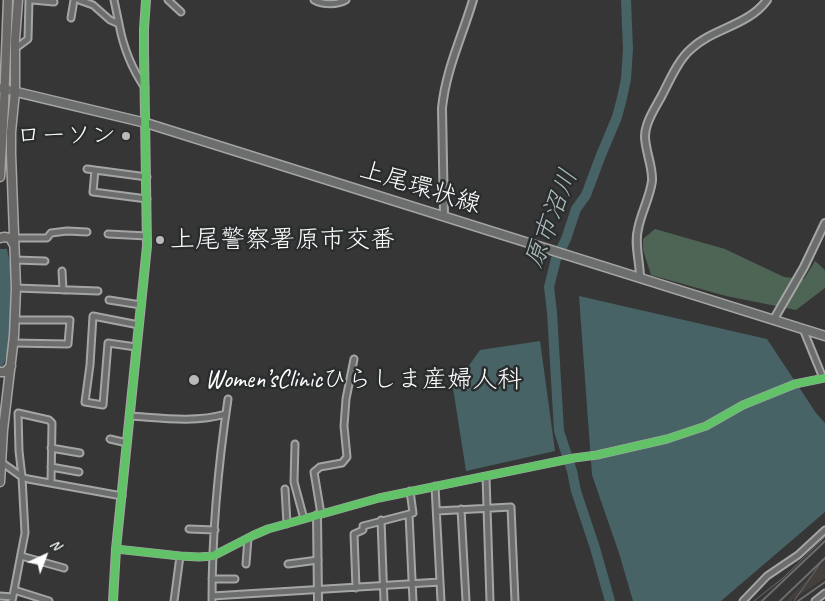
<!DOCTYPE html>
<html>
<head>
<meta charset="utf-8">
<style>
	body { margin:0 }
	#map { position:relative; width:825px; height:601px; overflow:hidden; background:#373636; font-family:Caveat,sans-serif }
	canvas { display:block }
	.north { position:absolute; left:20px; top:531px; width:50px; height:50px; -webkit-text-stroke:4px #2a2d2e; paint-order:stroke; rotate:43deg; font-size:14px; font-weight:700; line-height:20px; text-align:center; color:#fff }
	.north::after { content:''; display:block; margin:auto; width:18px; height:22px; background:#fff; clip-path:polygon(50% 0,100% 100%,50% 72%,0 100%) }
</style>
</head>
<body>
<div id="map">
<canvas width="825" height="601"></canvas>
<div class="north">N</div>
</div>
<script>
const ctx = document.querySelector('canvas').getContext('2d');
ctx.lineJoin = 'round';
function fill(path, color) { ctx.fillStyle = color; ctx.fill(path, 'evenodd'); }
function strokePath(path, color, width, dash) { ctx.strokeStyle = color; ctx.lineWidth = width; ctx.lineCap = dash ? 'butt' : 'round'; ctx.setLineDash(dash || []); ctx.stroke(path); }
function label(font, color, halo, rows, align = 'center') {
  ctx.font = font + ' Caveat,"Klee One",sans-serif'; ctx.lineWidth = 5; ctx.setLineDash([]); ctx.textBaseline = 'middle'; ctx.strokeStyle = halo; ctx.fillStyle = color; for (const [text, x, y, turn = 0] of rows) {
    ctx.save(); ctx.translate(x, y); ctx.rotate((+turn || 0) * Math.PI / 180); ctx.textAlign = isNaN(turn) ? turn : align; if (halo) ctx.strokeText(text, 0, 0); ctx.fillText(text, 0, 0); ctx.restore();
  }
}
fill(new Path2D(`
	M825,561V578L791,601H786Z`), '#45403e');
fill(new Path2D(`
	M655,229L725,249L784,277L804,279L815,261L825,270V288L796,310L726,296L651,275L643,250V239Z`), '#4e6454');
fill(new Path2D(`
	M0,249H7L12,275V301L10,334L6,357L4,364L0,368Z
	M579,296L767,339L816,413L825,423V512L721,601H633L619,553L592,475Z
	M540,341L555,451L466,471L453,388L480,350Z`), '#476366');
strokePath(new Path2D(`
	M610,601L595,548L576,491L572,471L559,431L552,312L549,287L556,259L566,239L576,209L586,195L601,155L617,117L622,98L626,79L628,49L626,0`), '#476366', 10);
const minor = new Path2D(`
	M32,0L54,2
	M79,0L93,5L110,20L119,24C123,46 132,69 145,88
	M114,0L119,24
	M168,0L181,12
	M314,0C323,5 338,5 346,0
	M71,18L74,0
	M16,48L28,39L29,0
	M87,169L147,177
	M95,170L93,192L147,199
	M108,234L147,236
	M14,238H47L51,233L67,231L87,232
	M15,260L45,261
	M62,271L63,290
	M16,288L98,291
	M109,300L141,305
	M803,329L823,378
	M13,343L68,344L70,320H15
	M136,347L108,343L103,405L85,402L90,365L93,316L139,325
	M130,416C162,418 194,423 226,414
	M110,439L127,443
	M295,444L294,482L304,519
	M51,448L80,453
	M1,462L22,477L28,479L122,496
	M51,467L79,472
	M486,476L490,601
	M435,486L441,601
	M285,489L287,524
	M461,509L466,601
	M437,511L511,507L515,601
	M321,514L314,472L320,467L342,463L347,457L344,426L346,399L354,359
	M409,514L413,601
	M381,520L384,601
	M189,529L215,530
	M116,549L180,556L199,557L213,556L254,535L268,529L379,498L574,458L597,455L667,439L706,426L743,405L795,384L825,378
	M21,556L64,568
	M246,564L248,538
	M288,564L318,560
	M212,579H235
	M356,588L354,534L363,530V526L413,513L410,491
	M14,590L49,601
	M0,596L13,597
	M212,596L440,582
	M12,601L25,533L22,477L19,451L18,413L49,420L52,423L51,483
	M174,601L180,556
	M212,601C212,534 218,466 228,399
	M743,601L767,576L798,555L825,530
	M815,601L825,593`);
const tertiary = new Path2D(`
	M444,216L442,108C446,69 462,37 473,0
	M640,278C640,261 634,245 638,229C641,213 650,197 652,181C653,166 645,151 645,136C645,132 646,128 647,125C650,115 656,106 661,97C669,82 678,60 691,49C713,28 748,26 767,0
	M774,319L804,267L825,223
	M317,515L318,601
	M113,601L116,549L147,246L144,52V29L146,0`);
const secondary = new Path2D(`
	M0,88L146,123L825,336`);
const primary = new Path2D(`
	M0,177L4,105L8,0
	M0,238L4,237L10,238L14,245
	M0,372H5L11,366
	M0,482L3,430L14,336L16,288L11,154V132L15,92V40L18,0`);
strokePath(minor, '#a5a5a5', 9);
strokePath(tertiary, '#a5a5a5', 10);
strokePath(secondary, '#a5a5a5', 11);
strokePath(primary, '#a5a5a5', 11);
strokePath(minor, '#6c6d6d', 5);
strokePath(tertiary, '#6c6d6d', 6);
strokePath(secondary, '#6c6d6d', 8);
strokePath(primary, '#686765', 8);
strokePath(new Path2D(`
	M754,601L783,578L825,537
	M794,601L825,557`), '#6c6c6c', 1);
strokePath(new Path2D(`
	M762,601L825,541
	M780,601L825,558
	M798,601L825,582`), '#6c6c6c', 2);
strokePath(new Path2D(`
	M116,549L180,556L199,557L213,556L254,535L268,529L379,498L574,458L597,455L667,439L706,426L743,405L795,384L825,378
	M113,601L116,549L147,246L144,52V29L146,0`), '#61c268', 8);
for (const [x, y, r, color] of [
	[126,136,5,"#b9b9b9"],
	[160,240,5,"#b9b9b9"],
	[194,380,6,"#b9b9b9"]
]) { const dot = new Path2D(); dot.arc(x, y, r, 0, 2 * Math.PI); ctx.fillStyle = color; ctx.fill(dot); strokePath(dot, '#2a2d2e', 2); }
label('25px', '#fff', '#2a2d2e', [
	["ローソン",116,136,"right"],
	["上尾警察署原市交番",170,240],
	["Women’sClinicひらしま産婦人科",205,380]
], 'left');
label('25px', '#fff', '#2a2d2e', [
	["上尾環状線",420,188,17]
]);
label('italic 26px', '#adbbbc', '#2a2d2e', [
	["原市沼川",552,219,-69]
]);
</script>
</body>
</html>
